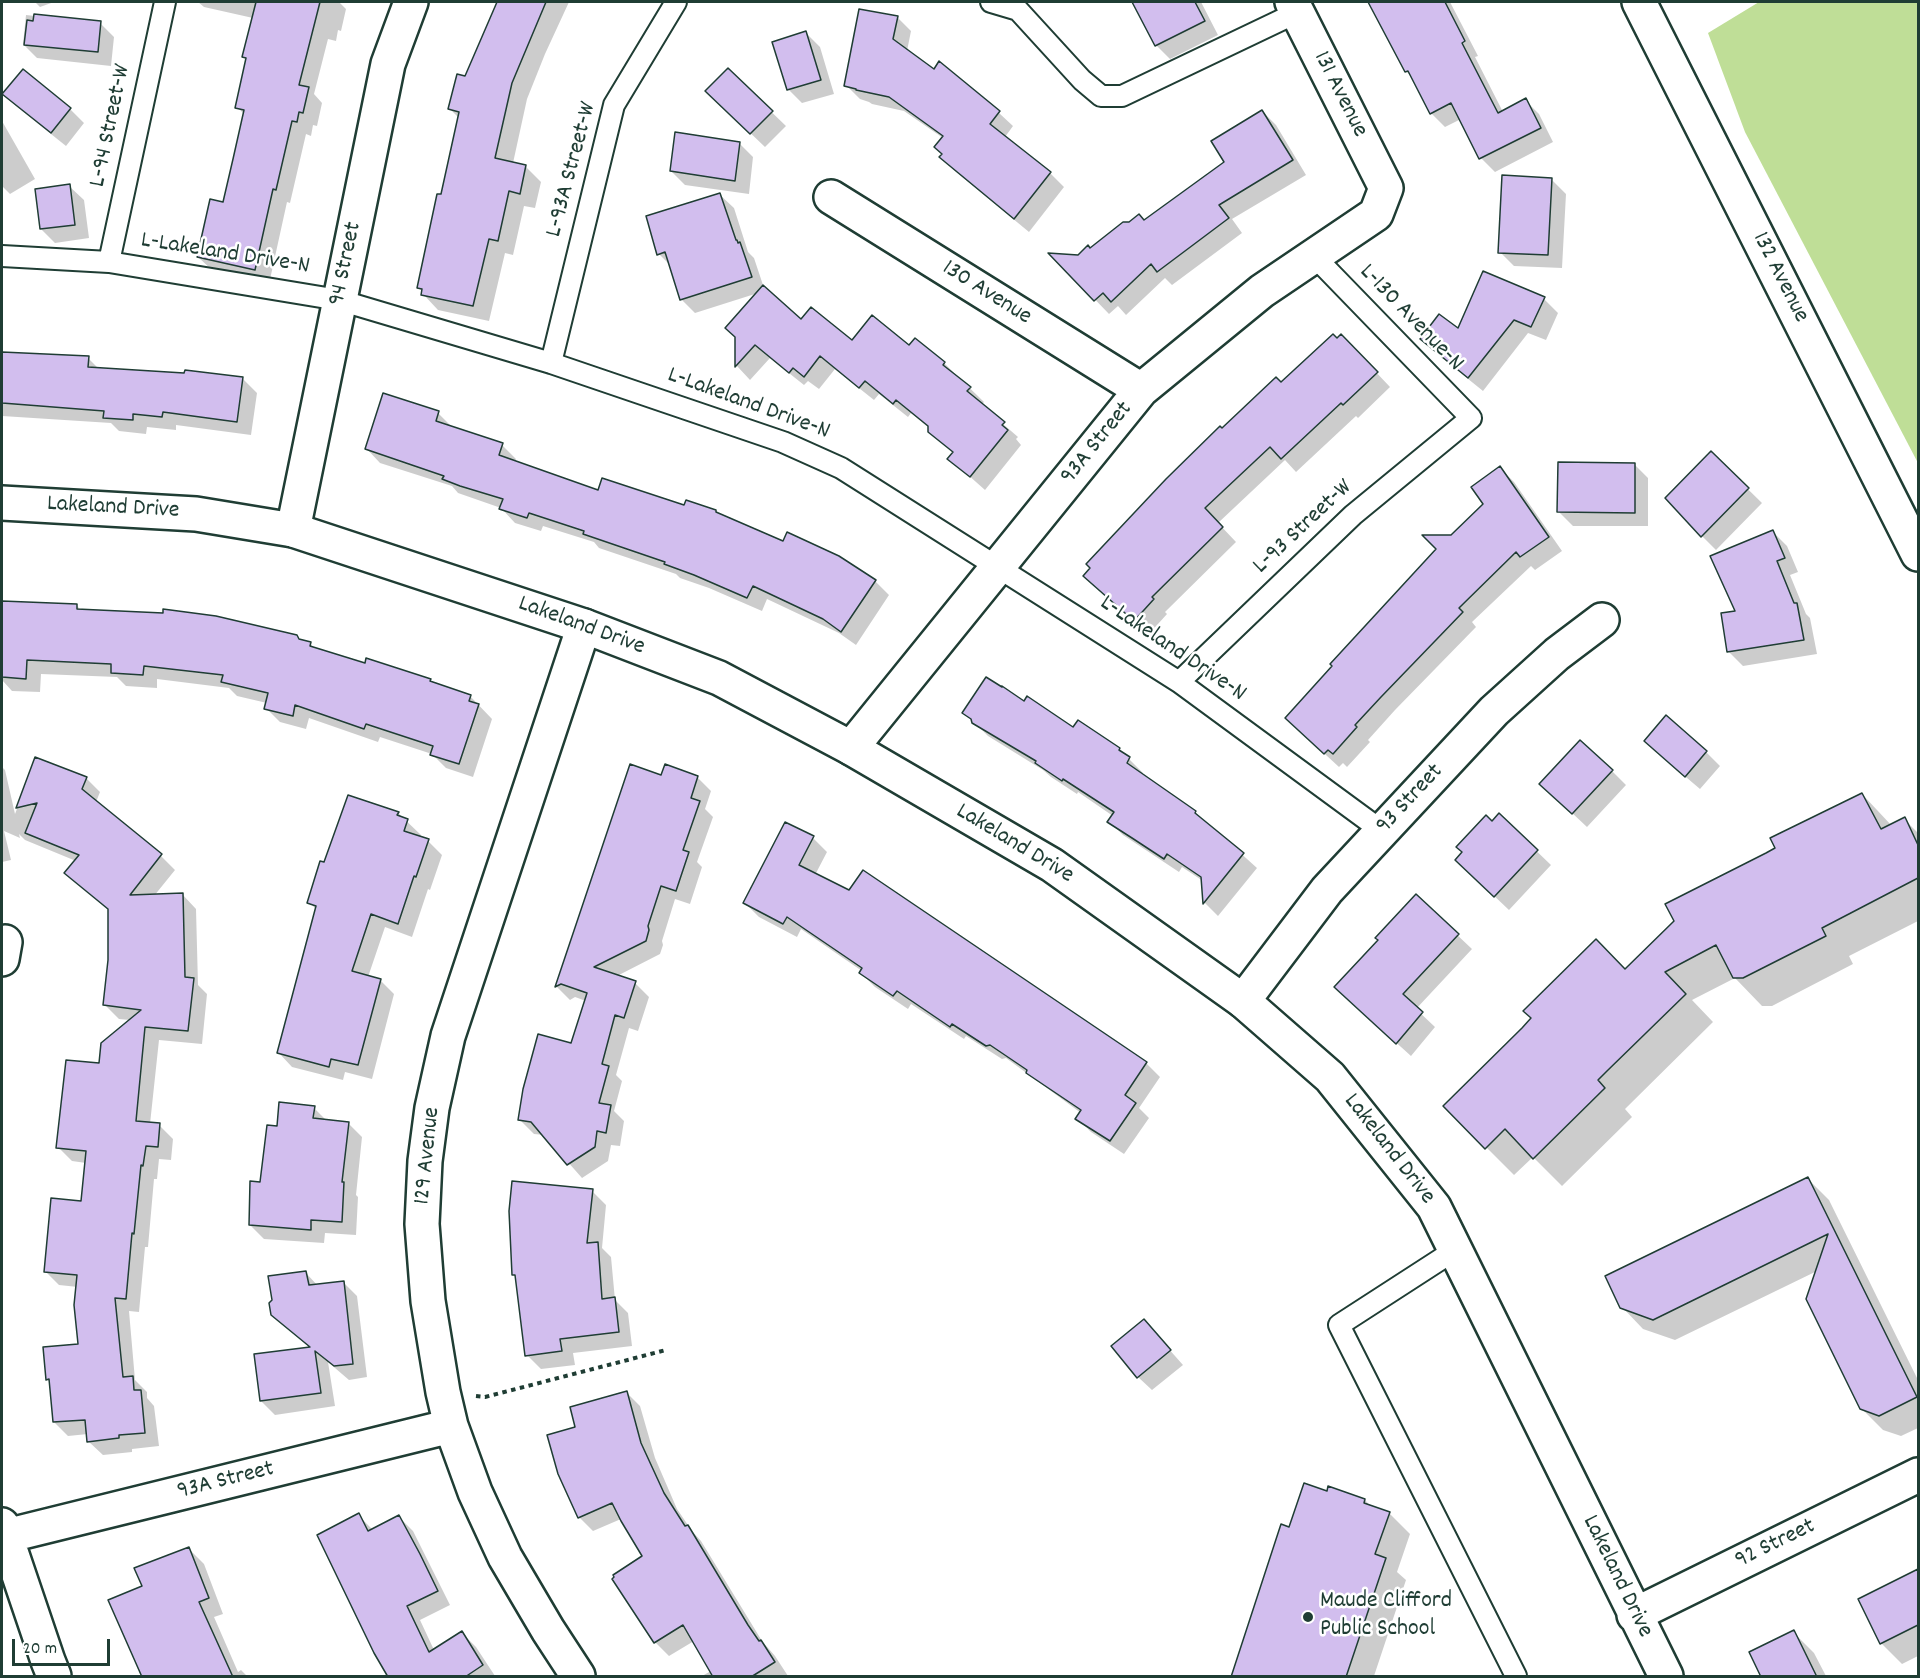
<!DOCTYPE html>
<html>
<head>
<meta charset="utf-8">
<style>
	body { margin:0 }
	#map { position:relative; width:1920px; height:1678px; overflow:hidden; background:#fff; font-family:Dekko,sans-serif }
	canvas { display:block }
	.frame { position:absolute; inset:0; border:3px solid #1f3d34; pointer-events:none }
	.scale { position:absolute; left:12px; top:1639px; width:98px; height:27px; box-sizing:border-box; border:3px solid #1f3d34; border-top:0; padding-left:8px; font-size:18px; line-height:21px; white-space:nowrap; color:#1f3d34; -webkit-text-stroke:4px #fff; paint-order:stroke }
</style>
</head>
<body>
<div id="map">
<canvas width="1920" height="1678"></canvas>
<div class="frame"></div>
<div class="scale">20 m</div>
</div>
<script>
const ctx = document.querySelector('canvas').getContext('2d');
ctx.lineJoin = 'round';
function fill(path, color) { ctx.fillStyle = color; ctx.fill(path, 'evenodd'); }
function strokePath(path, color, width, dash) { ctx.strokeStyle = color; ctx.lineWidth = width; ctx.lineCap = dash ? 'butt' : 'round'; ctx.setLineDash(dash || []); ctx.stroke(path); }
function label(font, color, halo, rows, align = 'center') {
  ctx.font = font + ' Dekko,sans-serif'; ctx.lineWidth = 5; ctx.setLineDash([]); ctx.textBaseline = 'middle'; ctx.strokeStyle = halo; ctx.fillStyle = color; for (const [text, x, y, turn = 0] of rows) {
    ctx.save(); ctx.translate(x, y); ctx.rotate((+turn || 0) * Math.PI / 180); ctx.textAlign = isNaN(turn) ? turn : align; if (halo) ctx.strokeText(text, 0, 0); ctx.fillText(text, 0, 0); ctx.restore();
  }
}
fill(new Path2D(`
	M1759,2H1918V463L1745,132L1708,33Z`), '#bfde97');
fill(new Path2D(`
	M35,2H54L40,7Z
	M198,2H339L346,9L341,31L338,30L336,41L328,39L314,94L322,103L317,126L313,125L311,136L306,134L290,203L287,202L269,284L213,271L198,257L224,204L245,115L237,107L247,60L244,57L253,18L204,7Z
	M499,2H569L545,54L527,99L513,163L525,166L541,182L535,208L524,206L513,255L505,253L489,321L438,310L423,294V292L418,287L442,196L459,118L450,109L466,78Z
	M1134,2H1201L1218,35L1170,59L1156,45Z
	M1370,2H1450L1478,56L1475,57L1503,112L1525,100L1539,114L1553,142L1495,172L1481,158L1461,119L1445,127L1431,113L1414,80L1406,71Z
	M26,15L100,23L114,37L111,66L37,58L23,44Z
	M897,17L911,31L907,51L935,71L940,64L999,113L1013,126L1005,137L1050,173L1064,187L1029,232L955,171L941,157L943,154V138L904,111L872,104L869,102L860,99L846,85Z
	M806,33L820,47L834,94L802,103L788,89Z
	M728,70L786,126L765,147L721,105Z
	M30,77L70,109L84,123L66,146L16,106L2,93Z
	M1262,111L1276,125L1306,175L1232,219L1242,233L1172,285L1165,278L1126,315L1118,306L1109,314L1052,255L1079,256L1145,222L1226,162Z
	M2,121L35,179L10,194L2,186Z
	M739,143L753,157L749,194L685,185L671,171Z
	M1552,180L1566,194L1562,268L1514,266L1500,252Z
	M69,186L84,200L89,238L55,243L41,229Z
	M719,194L734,208L748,252L754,258L764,288L801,321L852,342L910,347L944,363L984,402L981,405L1018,437L1016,439L1021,445L985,490L949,458L953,453L930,431L929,428L911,413L908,417L879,394L874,400L835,369L819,389L808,381L804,385L770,358L750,380L737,366L736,337L758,293L695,313L681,299L672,267L659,254Z
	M1544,299L1558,313L1546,340L1528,333L1483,391L1436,353L1422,339L1459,331Z
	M1355,350L1390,387L1358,418L1356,416L1296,472L1285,460L1218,523L1236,542L1165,612L1167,614L1149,634L1099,589L1222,430L1281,384Z
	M2,352L88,358L99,369L243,379L257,393L251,435L176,425V430L147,427L146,434L119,431L111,423L2,416Z
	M438,413L452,427L502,445L516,459L515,462L599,492L716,511L719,515L875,581L889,595L856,645L839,633L767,599L762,611L709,588L680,578L676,574L599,548L594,542L543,526L541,531L515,523L501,508L458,493L452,486L380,463L366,448Z
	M1711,453L1762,503L1716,550L1702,536Z
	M1634,464L1648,478V526H1573L1559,512Z
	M1500,468L1514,482L1562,551L1535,570L1531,566L1472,622L1476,627L1395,710L1368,740L1370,742L1347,767L1343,763L1339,767L1301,732L1452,536L1485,504Z
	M1773,532L1787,546L1798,572L1790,575L1806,614L1810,618L1817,654L1743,666L1729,652L1738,612Z
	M2,602L77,606L82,611L310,644L317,650L366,665L430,680L434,684L470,696L492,719L473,777L446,768L432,754L380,737L378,742L309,718L306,729L280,722L266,708L267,703L237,696L229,688L157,679V688L126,686L117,677L41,674L40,692L12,691L2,680Z
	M1024,703L1074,729L1119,749L1143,773L1142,775L1195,812L1257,868L1218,916L1205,903L1203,881L1182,867L1179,872L1123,835L1109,821L1113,816L1078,792L1077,794L1051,777L1043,770L988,736L964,712Z
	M1706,752L1720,766L1700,789L1660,755Z
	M36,759L86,778L100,792L96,802L161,856L175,870L154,896L182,894L196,909L198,985L207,994L202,1044L159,1040L150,1124L159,1125L173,1139L171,1160L159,1159L157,1179H154L148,1247H145L139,1312L129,1311L135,1380L147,1392V1398L154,1406L159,1446L132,1449V1452L103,1455L88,1441V1434L68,1436L54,1422L50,1382L48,1379L80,1345L78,1287L59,1285L45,1271L82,1202L86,1163L72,1161L58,1147L100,1065L130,1020L119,1019L105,1005L110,960L109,911L66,873L76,861L25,840L19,834L20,838L4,831L11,860L2,862V767L5,770L15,814Z
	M631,766L662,777H697L711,791L705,809L713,817L697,862L702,867L690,904L675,899L662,941L663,945L660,954L617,976L635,983L649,997L638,1031L629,1028L616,1075L622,1081L614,1111L624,1121L620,1146L611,1145L608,1161L582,1178L544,1135L534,1134L520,1120L572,1045L586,1001L575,997L570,1000L557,987Z
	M1612,771L1626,785L1587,827L1555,797Z
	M1862,794L1892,826L1904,819L1918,833V921L1849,956L1853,964L1772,1006H1762L1735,978L1692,1000L1713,1022L1625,1109L1632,1117L1562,1186L1533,1157L1514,1175L1445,1106L1625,970L1767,855Z
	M398,813L421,835L420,838L428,841L442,855L430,890L428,889L412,937L385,927L368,977L380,980L394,994L372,1079L345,1072L343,1080L292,1067L278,1052L317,910L309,902L325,864Z
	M1499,815L1551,865L1509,910L1471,874L1492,823Z
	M786,824L813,838L827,852L815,875L1146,1063L1160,1077L1139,1108L1149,1118L1124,1154L1091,1132L1077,1118L1081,1113L1006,1058L1002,1059L966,1036L964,1039L911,1004L908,1009L875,987L861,973L862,971L801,929L797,937L759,917L745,903Z
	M1416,896L1472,949L1416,1009L1435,1027L1411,1056L1350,1001Z
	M314,1108L327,1121L348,1123L362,1137L356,1195L358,1197L356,1235L325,1233L324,1243L264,1239L250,1225L278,1128Z
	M1808,1179L1829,1200L1918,1380V1428L1901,1436L1883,1430L1861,1408L1817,1271L1675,1340L1643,1329L1622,1307Z
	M592,1191L606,1205L602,1248L611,1257L615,1300L628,1313L632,1346L573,1353L575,1365L541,1369L527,1355L517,1278L514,1275Z
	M306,1273L318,1286L343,1282L357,1296L367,1377L349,1380L328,1362L335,1406L275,1415L261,1401L310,1348L272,1314Z
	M1144,1321L1183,1365L1152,1390L1138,1377Z
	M626,1392L640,1406L655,1458L677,1509L692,1531L701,1541L762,1641L775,1656L788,1676H702L711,1671L694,1641L669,1656L655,1642L644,1556L621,1519L593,1531L579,1517L577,1428Z
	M1328,1493L1365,1500L1372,1508L1389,1513L1410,1534L1397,1572L1406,1580L1374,1676H1232L1290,1529Z
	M358,1515L373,1530L399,1517L413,1531L450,1605L420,1620L434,1650L462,1633L476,1647L495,1676H390Z
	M188,1548L204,1564L223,1614L214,1617L238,1672L241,1670L247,1676H146L144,1587Z
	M1918,1571V1656L1902,1664L1881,1643L1860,1600Z
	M1793,1632L1814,1653L1826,1676H1763Z`), '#0003');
const building = new Path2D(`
	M256,2H320L299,85L309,87L303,113L299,112L297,122L292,121L276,190L273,189L255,270L197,257L210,199L223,202L233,159L244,110L235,108L246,58L242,57Z
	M497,2H546L512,83L495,158L526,165L520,194L509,191L498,241L489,239L473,306L421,295L422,289L417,288L437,194H441L459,112L448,109L457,74L465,76Z
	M1132,2H1195L1205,21L1155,46Z
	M1368,2H1445L1465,41L1462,43L1498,113L1526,98L1541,128L1479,159L1451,103L1430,114L1408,71L1405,72Z
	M859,9L898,16L893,39L934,69L939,61L1000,111L990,124L1051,172L1014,219L939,157L942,154L934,147L943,136L889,97L856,90V89L844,86Z
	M34,14L101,21L98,52L24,45L27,20L33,21Z
	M806,31L821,80L787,90L772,42Z
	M728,68L773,111L750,134L705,91Z
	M23,69L71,108L51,133L2,94Z
	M1262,110L1293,160L1219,205L1229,218L1157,272L1151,264L1111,302L1103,293L1094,301L1048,253L1078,255L1088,245L1090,248L1123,222H1129L1139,214L1144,220L1224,162L1211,141Z
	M675,132L740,142L735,181L670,171Z
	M1502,175L1552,178L1548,255L1498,253Z
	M70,184L75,225L40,229L35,189Z
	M720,193L736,240H737L738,243L740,242L752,277L680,300L665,252L657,255L646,216Z
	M1483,271L1545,297L1531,327L1514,320L1468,378L1420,339L1439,314L1458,328Z
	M763,285L801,319L811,307L852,340L872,315L909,345L915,338L945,362L943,365L971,387L967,391L1005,422L1002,425L1008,430L970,477L947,459L953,452L928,432V426L896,400L893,404L865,381L859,388L820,356L804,377L793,368L789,373L755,345L735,367V337L725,328Z
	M1333,334L1337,338L1341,334L1378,372L1343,405L1341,403L1281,459L1270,447L1205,508L1223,527L1152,597L1154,599L1134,621L1083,576L1090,568L1086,564L1166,479L1220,426L1222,428L1276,377L1281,382Z
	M2,352L89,356L88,367L184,373L185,370L243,377L237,422L163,412L162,417L133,414V420L103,418L104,411L2,403Z
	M383,393L439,411L436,421L503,443L499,455L598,490L602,478L684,505L686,500L716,510V512L783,541L787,532L839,556L876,580L841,632L823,619L753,586L747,598L694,575L664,564L665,562L583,534L584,531L529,513L527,518L499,509L503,499L460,486L442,479L444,476L365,449Z
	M1711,451L1749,488L1701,537L1665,498Z
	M1558,462L1635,463V513L1557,512Z
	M1500,466L1549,537L1520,557L1516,552L1459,608L1463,612L1381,697L1355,725L1357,727L1333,754L1328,750L1324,754L1285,718L1332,666L1330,664L1436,549L1422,535H1451L1483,504L1471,487Z
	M1773,530L1785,558L1777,561L1794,603H1797L1804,640L1727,652L1721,613L1735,611L1710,556Z
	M2,601L77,604V609L163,613V609L216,616L297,635L299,639L311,642L310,646L365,663L366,658L431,679L430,681L471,695L469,701L479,704L459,764L430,755L433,746L366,724L364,729L295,705L293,716L264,709L268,693L221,682L223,675L144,666L143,675L111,673V664L27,660L26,679L2,677Z
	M986,677L1002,687V686L1024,701L1027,696L1073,727L1078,720L1120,748L1119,750L1130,757L1127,763L1196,811L1195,813L1244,853L1203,904L1201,877L1167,854L1164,859L1132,838L1107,822L1114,812L1063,779L1062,781L1035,763L1036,761L972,723L971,719L962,713Z
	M1666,715L1707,751L1685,777L1644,741Z
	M1580,740L1613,770L1572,814L1539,784Z
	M35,757L87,777L82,789L162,854L130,895L183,893L185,977L194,978L188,1031L145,1027L136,1121L160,1123L158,1147L146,1146L143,1166L141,1165L134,1234L132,1233L126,1299L115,1298L123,1377L133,1376L134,1390H141L145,1433L119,1435V1438L87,1442L85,1420L53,1422L49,1379L46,1380L43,1347L78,1344L74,1305L77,1275L44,1272L51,1198L81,1201L86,1151L56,1148L66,1060L99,1063L101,1043L141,1010L103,1005L108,960V909L64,873L79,855L25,833L37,803L16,808Z
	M630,764L661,775L665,764L698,776L691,798L700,801L683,850L689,852L676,891L661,886L648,926L649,930L646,941L594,967L636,981L624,1018L615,1015L602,1064L609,1066L599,1103L611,1105L606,1133L597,1131L595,1147L567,1165L531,1122L518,1120L523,1089L538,1034L571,1043L587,993L561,984L555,987Z
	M1862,793L1881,829L1905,817L1918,845V878L1822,928L1826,936L1743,978H1733L1716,945L1665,972L1686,994L1607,1071L1598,1080L1605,1088L1533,1159L1505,1129L1485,1149L1443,1106L1522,1028L1531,1018L1523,1011L1596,939L1625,969L1674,921L1665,904L1766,853L1775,848L1770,838Z
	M348,795L399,812L397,815L408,819L404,831L429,839L416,877L414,876L398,924L371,914L352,971L381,979L358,1065L331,1059L329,1067L277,1053L316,906L307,903L320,861L324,862Z
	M1499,813L1538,850L1494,897L1455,860L1462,852L1456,847L1486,815L1492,821Z
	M785,822L814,836L799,865L849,890L863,870L1147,1062L1125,1095L1136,1103L1110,1141L1075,1119L1081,1110L1026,1073L1027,1070L990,1045L986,1046L952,1024L950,1027L897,991L893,996L859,973L862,968L787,917L783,924L743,903Z
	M1416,894L1459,934L1403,994L1423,1012L1396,1044L1334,987L1378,940L1375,938Z
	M279,1102L315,1106L313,1118L349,1122L342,1182H344L342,1222L311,1220V1230L249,1225L250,1181L260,1182L267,1125L277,1126Z
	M1808,1177L1917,1397L1879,1416L1860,1409L1806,1299L1828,1234L1653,1320L1620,1308L1605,1276Z
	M512,1181L593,1189L587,1243L598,1242L602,1299L615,1297L619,1332L560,1339L562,1351L525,1356L515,1275H512L509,1211Z
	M306,1271L309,1285L344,1281L353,1364L334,1366L315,1351L321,1393L260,1401L254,1354L310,1347L271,1315L269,1303L272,1300L268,1276Z
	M1144,1319L1171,1350L1137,1378L1111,1346Z
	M627,1391L641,1443L664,1493L685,1526L688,1525L748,1625L759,1641L761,1640L775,1662L751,1677H713L683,1625L654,1643L612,1579L614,1577L613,1575L642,1556L621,1521L612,1503L578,1518L558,1474L547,1435L575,1427L570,1407Z
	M1304,1483L1327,1491L1328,1486L1365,1499L1364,1503L1390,1512L1375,1554L1386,1558L1346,1677H1231L1281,1524L1289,1527Z
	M359,1513L368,1531L399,1515L420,1554L438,1591L407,1606L429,1652L462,1631L483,1665L465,1677H388L374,1653L317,1535Z
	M189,1547L209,1598L199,1602L233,1677H142L108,1600L142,1586L134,1568Z
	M1918,1569V1625L1880,1644L1858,1599Z
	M1794,1630L1817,1677H1761L1749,1652Z`);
fill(building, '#d2beee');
strokePath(building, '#1f3d34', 1.5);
const lane = new Path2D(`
	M991,2L1018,10L1082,80L1101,96H1122L1298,12
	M2,256L109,262L339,300L551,363L783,442L841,468L1179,682L1382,831
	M109,262L165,2
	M551,363L614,105L676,2
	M1179,682L1353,515L1471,418L1314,256
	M1455,1250L1339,1325L1516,1676`);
const street = new Path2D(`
	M831,197L1141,390
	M293,530L388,64L411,2
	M851,748L1141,390L1262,291L1376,214L1386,188L1292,2
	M2,959L5,942
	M1243,1001L1327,890L1494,711L1557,654L1602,620
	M2,1525L48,1661L54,1676
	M2,1537L451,1426
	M578,1676L548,1630L505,1557L475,1492L451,1426L443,1392L428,1301L422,1224L425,1161L432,1108L448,1036L584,626`);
const secondary = new Path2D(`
	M1639,2L1918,554
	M2,503L196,514L293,530L584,626L719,678L851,748L1052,865L1243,1001L1330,1077L1434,1207L1666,1676
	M1634,1615L1918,1475`);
strokePath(lane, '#1f3d34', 24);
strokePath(street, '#1f3d34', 38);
strokePath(secondary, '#1f3d34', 38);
strokePath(new Path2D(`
	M476,1396L485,1397L666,1350`), '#1f3d34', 4, [4.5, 4.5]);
strokePath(lane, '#fff', 20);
strokePath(street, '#fff', 33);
strokePath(secondary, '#fff', 33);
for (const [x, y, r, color] of [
	[1308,1617,6,"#1f3d34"]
]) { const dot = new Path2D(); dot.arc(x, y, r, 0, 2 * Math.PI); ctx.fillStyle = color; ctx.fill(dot); strokePath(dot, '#fff', 2); }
label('24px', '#1f3d34', '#fff', [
	["131 Avenue",1339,95,63],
	["L-94 Street-W",112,126,-78],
	["L-93A Street-W",573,170,-75],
	["L-Lakeland Drive-N",225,255,9],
	["94 Street",347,264,-78],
	["132 Avenue",1779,278,63],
	["130 Avenue",986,294,32],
	["L-130 Avenue-N",1410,319,46],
	["L-Lakeland Drive-N",748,405,20],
	["93A Street",1098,444,-51],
	["Lakeland Drive",113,509,3],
	["L-93 Street-W",1304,528,-43],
	["Lakeland Drive",581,627,20],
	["L-Lakeland Drive-N",1172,650,34],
	["93 Street",1411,800,-47],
	["Lakeland Drive",1014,845,31],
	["Lakeland Drive",1388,1150,52],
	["129 Avenue",429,1156,-84],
	["93A Street",226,1482,-14],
	["92 Street",1776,1545,-26],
	["Lakeland Drive",1616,1577,64]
]);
label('24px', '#1f3d34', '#fff', [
	["Maude Clifford",1320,1603],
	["Public School",1320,1631]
], 'left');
</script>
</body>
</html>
